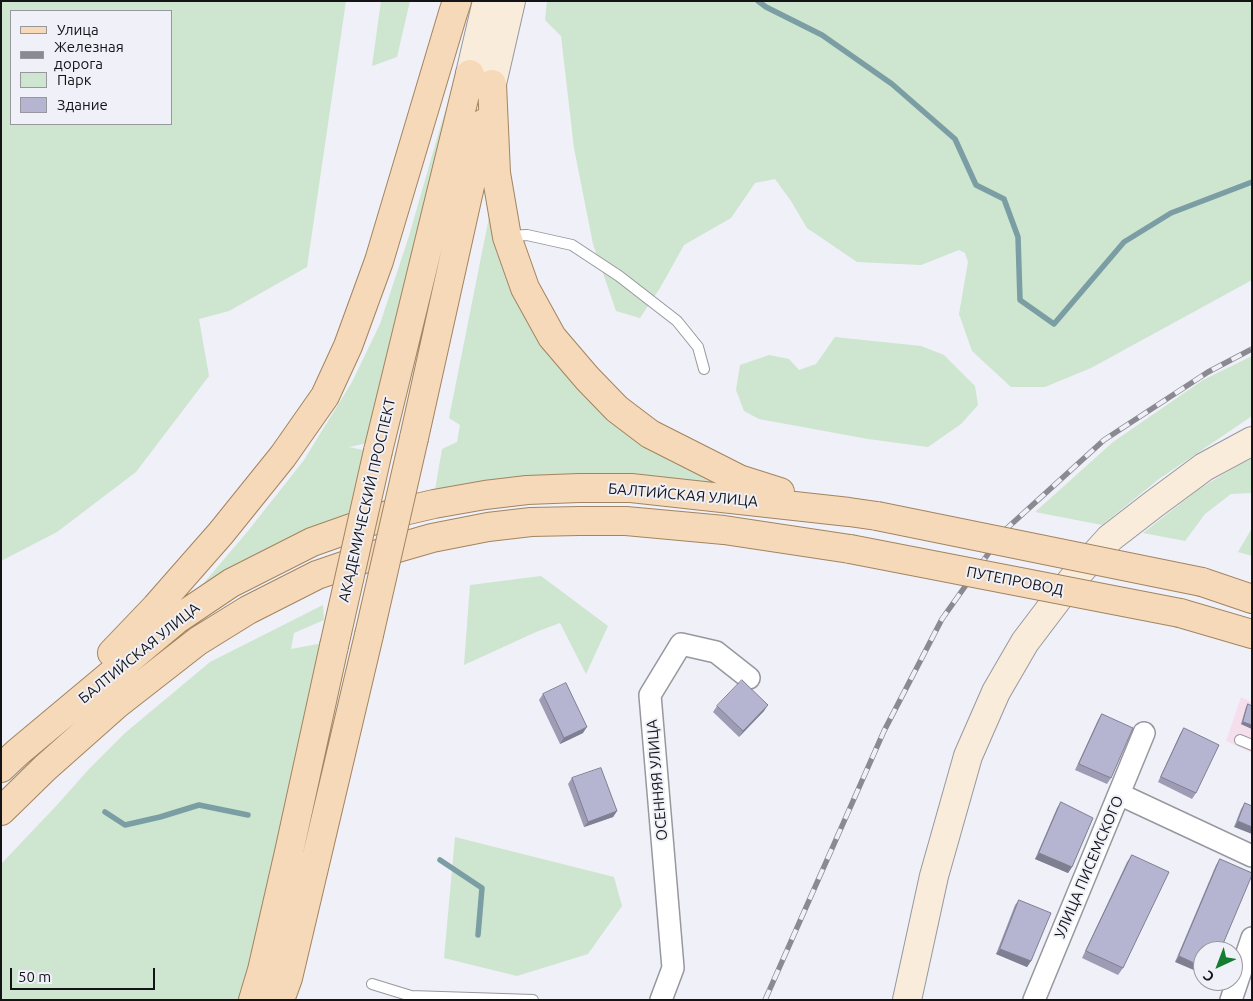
<!DOCTYPE html>
<html>
<head>
<meta charset="utf-8">
<style>
	body { margin:0 }
	#map { position:relative; width:1253px; height:1001px; overflow:hidden; background:#eff0f8; font-family:Ubuntu,sans-serif }
	canvas { display:block }
	.frame { position:absolute; inset:0; border:2px solid #141417; pointer-events:none }
	.legend { position:absolute; left:10px; top:10px; width:162px; height:115px; box-sizing:border-box; background:#eff0f8; border:1px solid #97989e; margin:0; padding:6px 9px; list-style:none; font-size:15px; color:#141417 }
	.legend li { display:flex; align-items:center; gap:10px; height:25px }
	.legend b { width:25px; border:1px solid #97989e }
	.north { position:absolute; left:1193px; top:941px; width:50px; height:50px; box-sizing:border-box; background:#eff0f8; border:1px solid #97989e; border-radius:50%; rotate:223deg; font-size:14px; font-weight:700; line-height:20px; text-align:center; color:#141417 }
	.north::after { content:''; display:block; margin:auto; width:18px; height:22px; background:#157d31; clip-path:polygon(50% 0,100% 100%,50% 72%,0 100%) }
	.scale { position:absolute; left:10px; top:968px; width:145px; height:22px; box-sizing:border-box; border:2px solid #141417; border-top:0; padding-left:6px; font-size:15px; line-height:18px; white-space:nowrap; color:#141417; -webkit-text-stroke:4px #eff0f8; paint-order:stroke }
</style>
</head>
<body>
<div id="map">
<canvas width="1253" height="1001"></canvas>
<div class="frame"></div>
<ul class="legend">
<li><b style="height:6px;background:#f6d9b8"></b>Улица</li>
<li><b style="height:6px;background:#8a8a90"></b>Железная дорога</li>
<li><b style="height:14px;background:#cee5cf"></b>Парк</li>
<li><b style="height:14px;background:#b6b5d1"></b>Здание</li>
</ul>
<div class="north">С</div>
<div class="scale">50 m</div>
</div>
<script>
const ctx = document.querySelector('canvas').getContext('2d');
ctx.lineJoin = 'round';
function fill(path, color) { ctx.fillStyle = color; ctx.fill(path, 'evenodd'); }
function strokePath(path, color, width, dash) { ctx.strokeStyle = color; ctx.lineWidth = width; ctx.lineCap = dash ? 'butt' : 'round'; ctx.setLineDash(dash || []); ctx.stroke(path); }
function label(font, color, halo, rows, align = 'center') {
  ctx.font = font + ' Ubuntu,sans-serif'; ctx.lineWidth = 4; ctx.setLineDash([]); ctx.textBaseline = 'middle'; ctx.strokeStyle = halo; ctx.fillStyle = color; for (const [text, x, y, turn = 0] of rows) {
    ctx.save(); ctx.translate(x, y); ctx.rotate((+turn || 0) * Math.PI / 180); ctx.textAlign = isNaN(turn) ? turn : align; if (halo) ctx.strokeText(text, 0, 0); ctx.fillText(text, 0, 0); ctx.restore();
  }
}
fill(new Path2D(`
	M1241,697L1252,702V753L1226,741Z`), '#f6dfed');
fill(new Path2D(`
	M1,1H346L307,267L229,311L199,319L209,376L136,472L57,532L1,561ZM11,11H171V124H11Z
	M381,1H410L397,57L372,66Z
	M547,1H1252V280L1091,368L1045,387H1011L972,351L959,314L968,262L965,253L959,250L921,265L857,262L807,228L791,201L775,179L755,183L731,218L684,245L660,288L640,318L616,311L593,244L574,148L561,36L545,20Z
	M477,5L372,442L349,447L368,451L352,511L197,591L248,531L304,460L352,382L380,324L409,236L433,152Z
	M496,182L563,350L727,486L516,478L435,490L442,449L457,442L460,425L449,418Z
	M835,337L921,346L944,355L975,386L978,405L961,424L928,447L868,439L759,419L744,411L736,390L740,365L769,355L789,359L799,370L816,364Z
	M1252,356V416L1159,479L1102,525L1035,512L1113,442L1203,380Z
	M1252,457V493L1231,494L1205,514L1185,541L1143,533L1199,489Z
	M1252,528V556L1238,552Z
	M541,576L608,626L586,674L560,623L536,632L464,665L470,585Z
	M323,605L324,620L294,633L291,649L323,643L243,1000H1L2,863L57,805L89,769L125,733L210,662Z
	M455,837L614,877L622,906L588,954L517,976L444,958Z`), '#cee5cf');
strokePath(new Path2D(`
	M758,1L766,7L822,35L892,84L955,139L976,185L1004,199L1018,237L1020,300L1054,324L1124,242L1171,213L1252,182
	M105,812L125,825L160,817L199,805L248,815
	M440,860L482,888L478,935`), '#7a9ea3', 5.5);
const lane = new Path2D(`
	M508,236L527,235L572,245L619,276L677,321L698,347L704,369
	M1240,740L1252,745
	M372,984L411,996L533,1000`);
const street = new Path2D(`
	M1119,794L1252,856
	M661,1000L673,968L650,695L681,644L716,652L749,678
	M1034,1000L1144,733
	M1231,1000L1252,938`);
const secondary = new Path2D(`
	M470,74L487,1
	M492,84L511,1
	M907,1000L934,876L968,756L996,692L1025,642L1072,580L1110,538L1154,504L1204,467L1252,441`);
const primary = new Path2D(`
	M492,84L496,173L507,237L525,288L552,337L587,378L617,409L650,434L739,479L780,492
	M414,438L484,123
	M378,451L470,74
	M1202,582L1252,599
	M1180,613L1252,634
	M112,653L156,607L221,533L283,456L325,396L348,346L379,261L453,13L457,1
	M1,768L18,752L176,620L231,583L312,542L391,514L434,504L485,495L527,490L579,488H631L849,512L877,516
	M1,811L45,768L116,705L198,641L248,610L317,575L387,551L432,538L488,527L531,522L579,521H626L724,530L850,549
	M253,1000L262,970L289,852L334,646
	M280,1000L288,978L369,635`);
strokePath(lane, '#97989f', 12);
strokePath(street, '#97989f', 24);
strokePath(secondary, '#97989f', 30);
strokePath(primary, '#a38460', 30);
strokePath(lane, '#fff', 10);
strokePath(street, '#fff', 21);
strokePath(secondary, '#faecdb', 28);
strokePath(primary, '#f6d9b8', 28);
const rail = new Path2D(`
	M765,1000L884,731L942,619L1005,530L1104,440L1208,372L1252,349`);
strokePath(rail, '#8a8a90', 5.5);
strokePath(rail, '#eff0f8', 4, [11]);
const primaryBridge = new Path2D(`
	M877,516L1202,582
	M850,549L1180,613
	M369,635L414,438
	M334,646L378,451`);
strokePath(primaryBridge, '#a38460', 30, []);
strokePath(primaryBridge, '#f6d9b8', 28);
fill(new Path2D(`
	M543,694L583,733L560,744L539,700Z
	M1248,704L1252,706V729L1241,724L1246,707Z
	M717,706L764,711L739,737L713,712Z
	M1102,714L1111,778L1107,784L1075,770L1098,720Z
	M1184,728L1196,793L1192,799L1158,782L1180,734Z
	M572,778L617,811L613,817L584,827L568,784Z
	M1061,802L1072,867L1068,873L1035,859L1057,808Z
	M1245,803L1252,806L1234,827L1241,809Z
	M1132,855L1123,968L1118,975L1082,958L1127,862Z
	M1220,859L1252,873L1175,962L1216,865Z
	M1019,900L1031,961L1027,967L996,954L1015,905Z`), '#9d9cb4');
fill(new Path2D(`
	M768,705L764,711L739,737L743,731Z
	M1243,722L1252,725V729L1241,724Z
	M587,727L583,733L560,744L564,738Z
	M617,811L613,817L584,827L588,822Z
	M1238,821L1252,827V834L1234,827Z
	M1039,853L1072,867L1068,873L1035,859Z
	M1000,949L1031,961L1027,967L996,954Z
	M1179,956L1203,967V974L1175,962Z`), '#7f7f92');
const building = new Path2D(`
	M742,680L768,705L743,731L717,706Z
	M566,683L587,727L564,738L543,694Z
	M1248,704L1252,706V725L1243,722Z
	M1102,714L1133,728L1111,778L1079,764Z
	M1184,728L1219,745L1196,793L1161,777Z
	M601,768L617,811L588,822L572,778Z
	M1061,802L1093,818L1072,867L1039,853Z
	M1245,803L1252,806V827L1238,821Z
	M1132,855L1169,872L1123,968L1086,951Z
	M1220,859L1252,873V875L1220,951H1203V967L1179,956Z
	M1019,900L1051,913L1031,961L1000,949Z`);
fill(building, '#b6b5d1');
strokePath(building, '#7f7f92', 1);
label('15px', '#141417', '#eff0f8', [
	["БАЛТИЙСКАЯ УЛИЦА",683,495,5],
	["АКАДЕМИЧЕСКИЙ ПРОСПЕКТ",367,500,-77],
	["ПУТЕПРОВОД",1015,581,11],
	["БАЛТИЙСКАЯ УЛИЦА",139,653,-39],
	["ОСЕННЯЯ УЛИЦА",657,780,-95],
	["УЛИЦА ПИСЕМСКОГО",1089,867,-67]
]);
</script>
</body>
</html>
